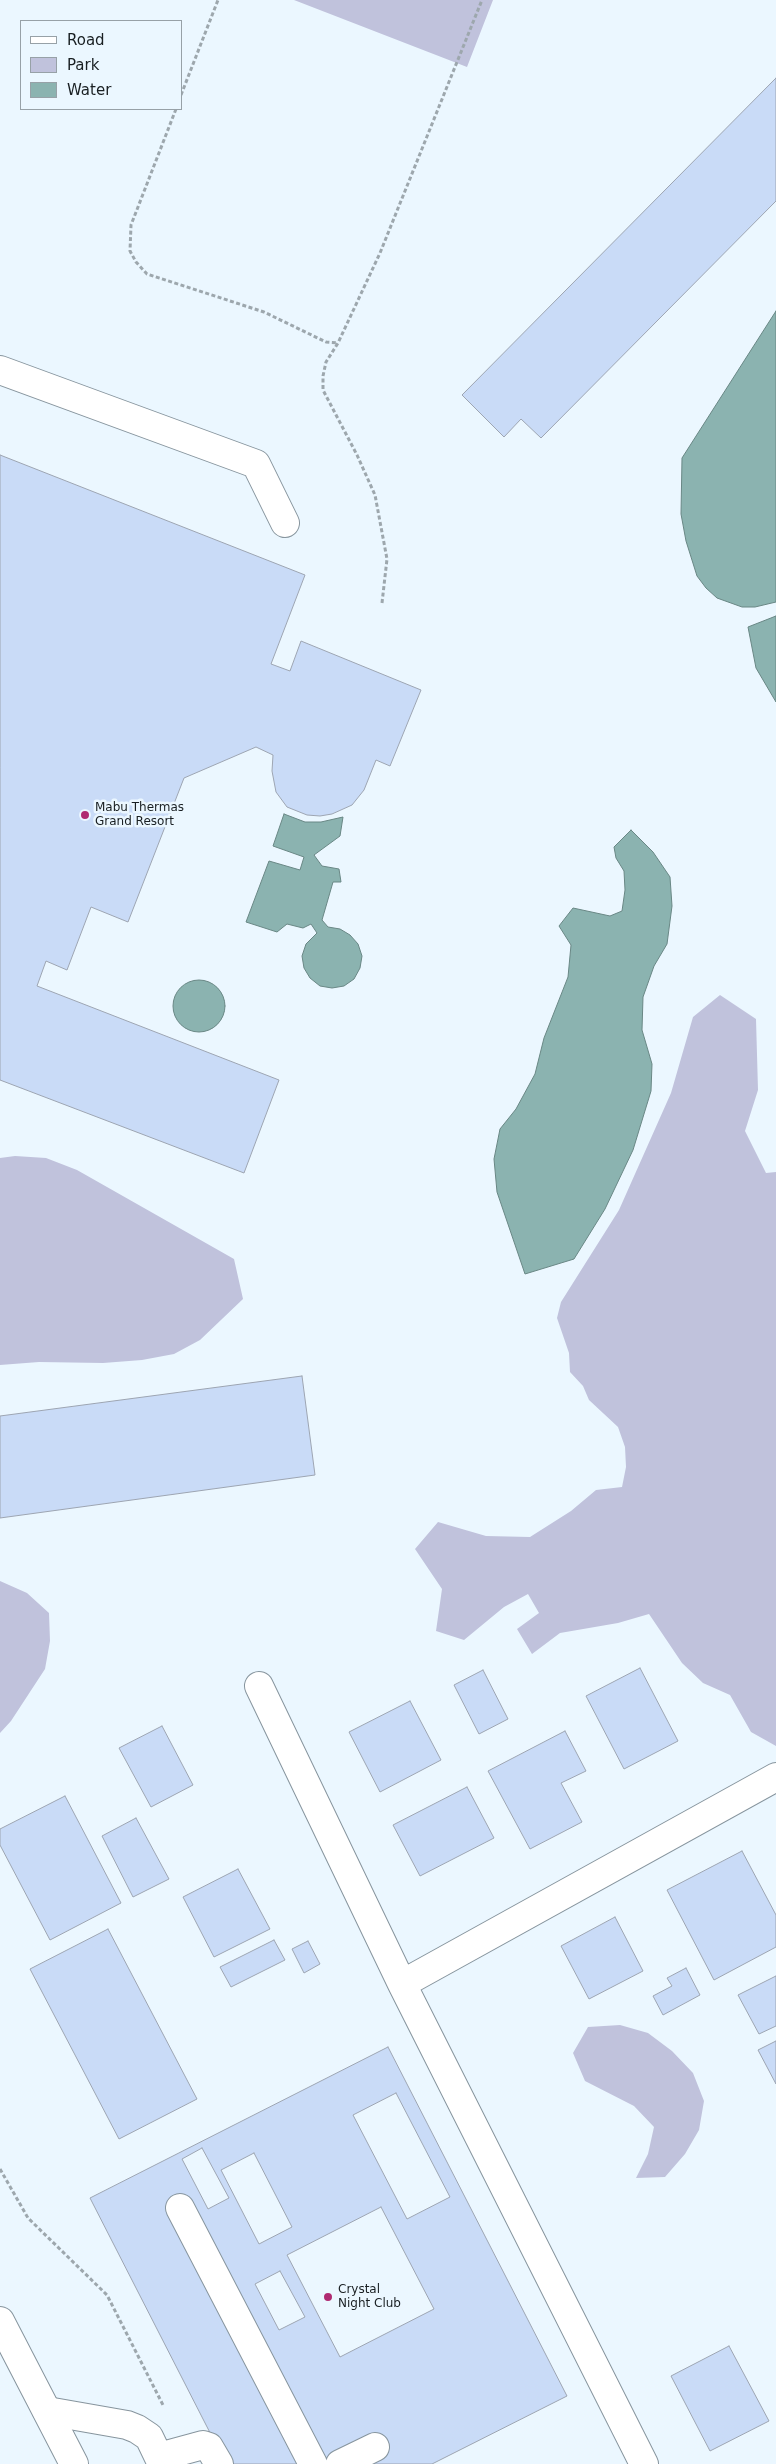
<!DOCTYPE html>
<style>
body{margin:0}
#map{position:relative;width:776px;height:2464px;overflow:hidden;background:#ebf7ff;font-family:"DejaVu Sans",sans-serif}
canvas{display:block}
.legend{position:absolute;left:20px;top:20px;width:162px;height:90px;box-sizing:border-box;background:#ebf7ff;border:1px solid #97a1a7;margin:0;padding:6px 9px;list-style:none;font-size:15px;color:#191f22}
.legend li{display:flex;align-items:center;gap:10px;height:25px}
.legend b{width:25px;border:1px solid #97a1a7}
</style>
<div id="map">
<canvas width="776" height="2464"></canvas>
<ul class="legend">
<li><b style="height:6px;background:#fff"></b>Road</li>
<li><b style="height:14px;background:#c0c2dc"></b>Park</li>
<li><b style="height:14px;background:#8bb3b0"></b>Water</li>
</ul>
</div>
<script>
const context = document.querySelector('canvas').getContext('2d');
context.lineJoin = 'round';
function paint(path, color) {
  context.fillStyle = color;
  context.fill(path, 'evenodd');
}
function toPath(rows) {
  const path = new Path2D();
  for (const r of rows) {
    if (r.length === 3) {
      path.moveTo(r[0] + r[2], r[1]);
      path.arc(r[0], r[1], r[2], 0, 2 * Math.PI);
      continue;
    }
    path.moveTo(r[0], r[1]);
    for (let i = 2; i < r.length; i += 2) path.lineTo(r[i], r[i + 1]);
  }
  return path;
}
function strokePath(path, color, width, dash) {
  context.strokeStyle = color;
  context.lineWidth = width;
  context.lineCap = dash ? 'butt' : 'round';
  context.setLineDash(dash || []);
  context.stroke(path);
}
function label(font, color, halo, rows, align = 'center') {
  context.font = font + ' "DejaVu Sans",sans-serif';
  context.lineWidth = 5;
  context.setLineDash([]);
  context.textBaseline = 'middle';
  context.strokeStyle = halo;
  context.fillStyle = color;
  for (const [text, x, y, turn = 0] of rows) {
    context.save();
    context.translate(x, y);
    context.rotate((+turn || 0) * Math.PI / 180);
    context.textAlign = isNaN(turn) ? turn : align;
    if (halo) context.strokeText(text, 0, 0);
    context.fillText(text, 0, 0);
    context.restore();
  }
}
const green = toPath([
 [294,0,493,0,467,67],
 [720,995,756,1019,758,1090,745,1131,766,1173,776,1172,776,1746,751,1732,730,1695,703,1683,682,1663,649,1614,618,1623,560,1633,532,1654,517,1629,539,1613,528,1594,504,1607,464,1640,436,1631,442,1589,415,1549,438,1522,486,1536,530,1537,571,1511,596,1490,622,1487,626,1467,625,1447,618,1427,589,1400,583,1386,570,1372,569,1353,557,1318,561,1302,619,1210,671,1093,693,1017],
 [15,1156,46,1158,77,1170,234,1259,243,1299,200,1340,174,1354,142,1360,103,1363,39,1362,0,1365,0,1158],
 [0,1581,27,1593,49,1613,50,1641,45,1669,11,1721,0,1733],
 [620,2025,648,2033,672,2051,693,2073,704,2101,699,2130,685,2154,665,2177,636,2178,648,2154,654,2127,634,2106,585,2081,573,2053,588,2027]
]);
const water = toPath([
 [776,311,776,602,755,607,742,607,717,598,706,588,697,576,686,541,681,514,682,458,776,311],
 [776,616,776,702,756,668,748,627,776,616],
 [284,814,305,822,321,822,343,817,340,836,314,855,322,866,339,869,341,882,333,882,322,920,328,927,340,929,350,935,358,944,362,956,360,968,354,979,344,986,332,988,320,986,310,978,304,968,302,956,306,944,317,933,311,924,303,928,287,924,277,932,246,922,269,861,300,870,304,857,273,846,284,814],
 [631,830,653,852,670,877,672,906,667,944,654,966,643,997,642,1030,652,1064,651,1091,633,1150,605,1209,574,1259,525,1274,497,1192,494,1159,500,1129,516,1109,535,1074,544,1038,568,977,571,945,559,926,573,908,610,916,622,911,625,890,624,871,616,858,614,847,631,830],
 [199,1006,26]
]);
const building = toPath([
 [776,78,776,201,541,438,521,419,504,437,462,395,776,78],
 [0,455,305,575,271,664,290,671,301,641,421,690,390,766,376,760,364,790,352,805,332,814,320,816,307,815,287,807,276,792,272,771,273,755,256,747,184,778,128,922,91,907,67,970,46,961,37,986,279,1080,244,1173,0,1080,0,455],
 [302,1376,315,1475,0,1518,0,1416,302,1376],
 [640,1668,678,1741,624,1769,586,1696,640,1668],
 [483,1670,508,1719,479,1734,454,1685,483,1670],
 [410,1701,441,1760,380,1792,349,1732,410,1701],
 [162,1726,193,1785,151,1807,119,1748,162,1726],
 [565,1731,586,1771,561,1783,582,1822,530,1849,488,1771,565,1731],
 [467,1787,494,1838,420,1876,393,1825,467,1787],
 [65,1796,121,1903,50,1940,0,1845,0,1829,65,1796],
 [136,1818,169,1879,133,1897,102,1836,136,1818],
 [742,1851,776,1915,776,1947,714,1980,667,1890,742,1851],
 [238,1869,270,1929,214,1957,183,1897,238,1869],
 [615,1917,643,1971,589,1999,561,1946,615,1917],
 [108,1929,197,2099,119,2139,30,1969,108,1929],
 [274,1940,285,1960,231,1987,220,1967,274,1940],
 [308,1941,320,1964,304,1973,292,1949,308,1941],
 [686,1968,700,1995,663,2015,653,1996,672,1986,667,1978,686,1968],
 [776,1976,776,2026,759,2034,738,1995,776,1976],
 [776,2041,776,2084,758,2050,776,2041],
 [388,2047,567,2396,432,2464,226,2464,90,2198,388,2047],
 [396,2093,450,2197,407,2219,353,2115,396,2093],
 [202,2148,229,2198,208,2209,182,2159,202,2148],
 [254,2153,292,2227,259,2244,221,2170,254,2153],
 [381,2207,434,2309,340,2357,287,2255,381,2207],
 [280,2271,305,2317,279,2330,255,2284,280,2271],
 [729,2346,769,2421,710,2451,671,2376,729,2346]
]);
const path = toPath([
 [181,95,218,0],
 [176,109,131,225,130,251,136,262,147,274,264,312,326,342,338,343],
 [382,603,387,559,375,495,357,455,323,390,323,376,326,362,338,343,380,253,482,0],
 [0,2169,28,2218,107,2295,164,2407]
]);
const minor = toPath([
 [0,370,256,464,285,523],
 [259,1686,402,1984,644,2464],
 [402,1984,776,1777],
 [180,2208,313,2464],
 [47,2411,127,2425,137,2429,149,2437,162,2464],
 [159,2457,203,2445,209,2447,219,2464],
 [340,2464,375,2447]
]);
const major = toPath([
 [0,2321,74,2464]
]);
const markers = [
 [85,815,5,"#af2a71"],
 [328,2297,5,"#af2a71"]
];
const poiNames = [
 ["Mabu Thermas",95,808],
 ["Grand Resort",95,822],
 ["Crystal",338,2290],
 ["Night Club",338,2304]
];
paint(green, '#c0c2dc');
paint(water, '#8bb3b0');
strokePath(water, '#698785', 1);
paint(building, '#c9dbf7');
strokePath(building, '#9da5b2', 1);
strokePath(minor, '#87959e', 30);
strokePath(major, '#87959e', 30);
strokePath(path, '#9da7ad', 3, [4, 2.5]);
strokePath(minor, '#fff', 28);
strokePath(major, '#fff', 28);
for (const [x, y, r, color] of markers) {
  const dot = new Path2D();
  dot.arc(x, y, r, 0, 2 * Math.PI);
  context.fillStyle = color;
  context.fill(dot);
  strokePath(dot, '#ebf7ff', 2);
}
label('12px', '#191f22', '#ebf7ff', poiNames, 'left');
</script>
